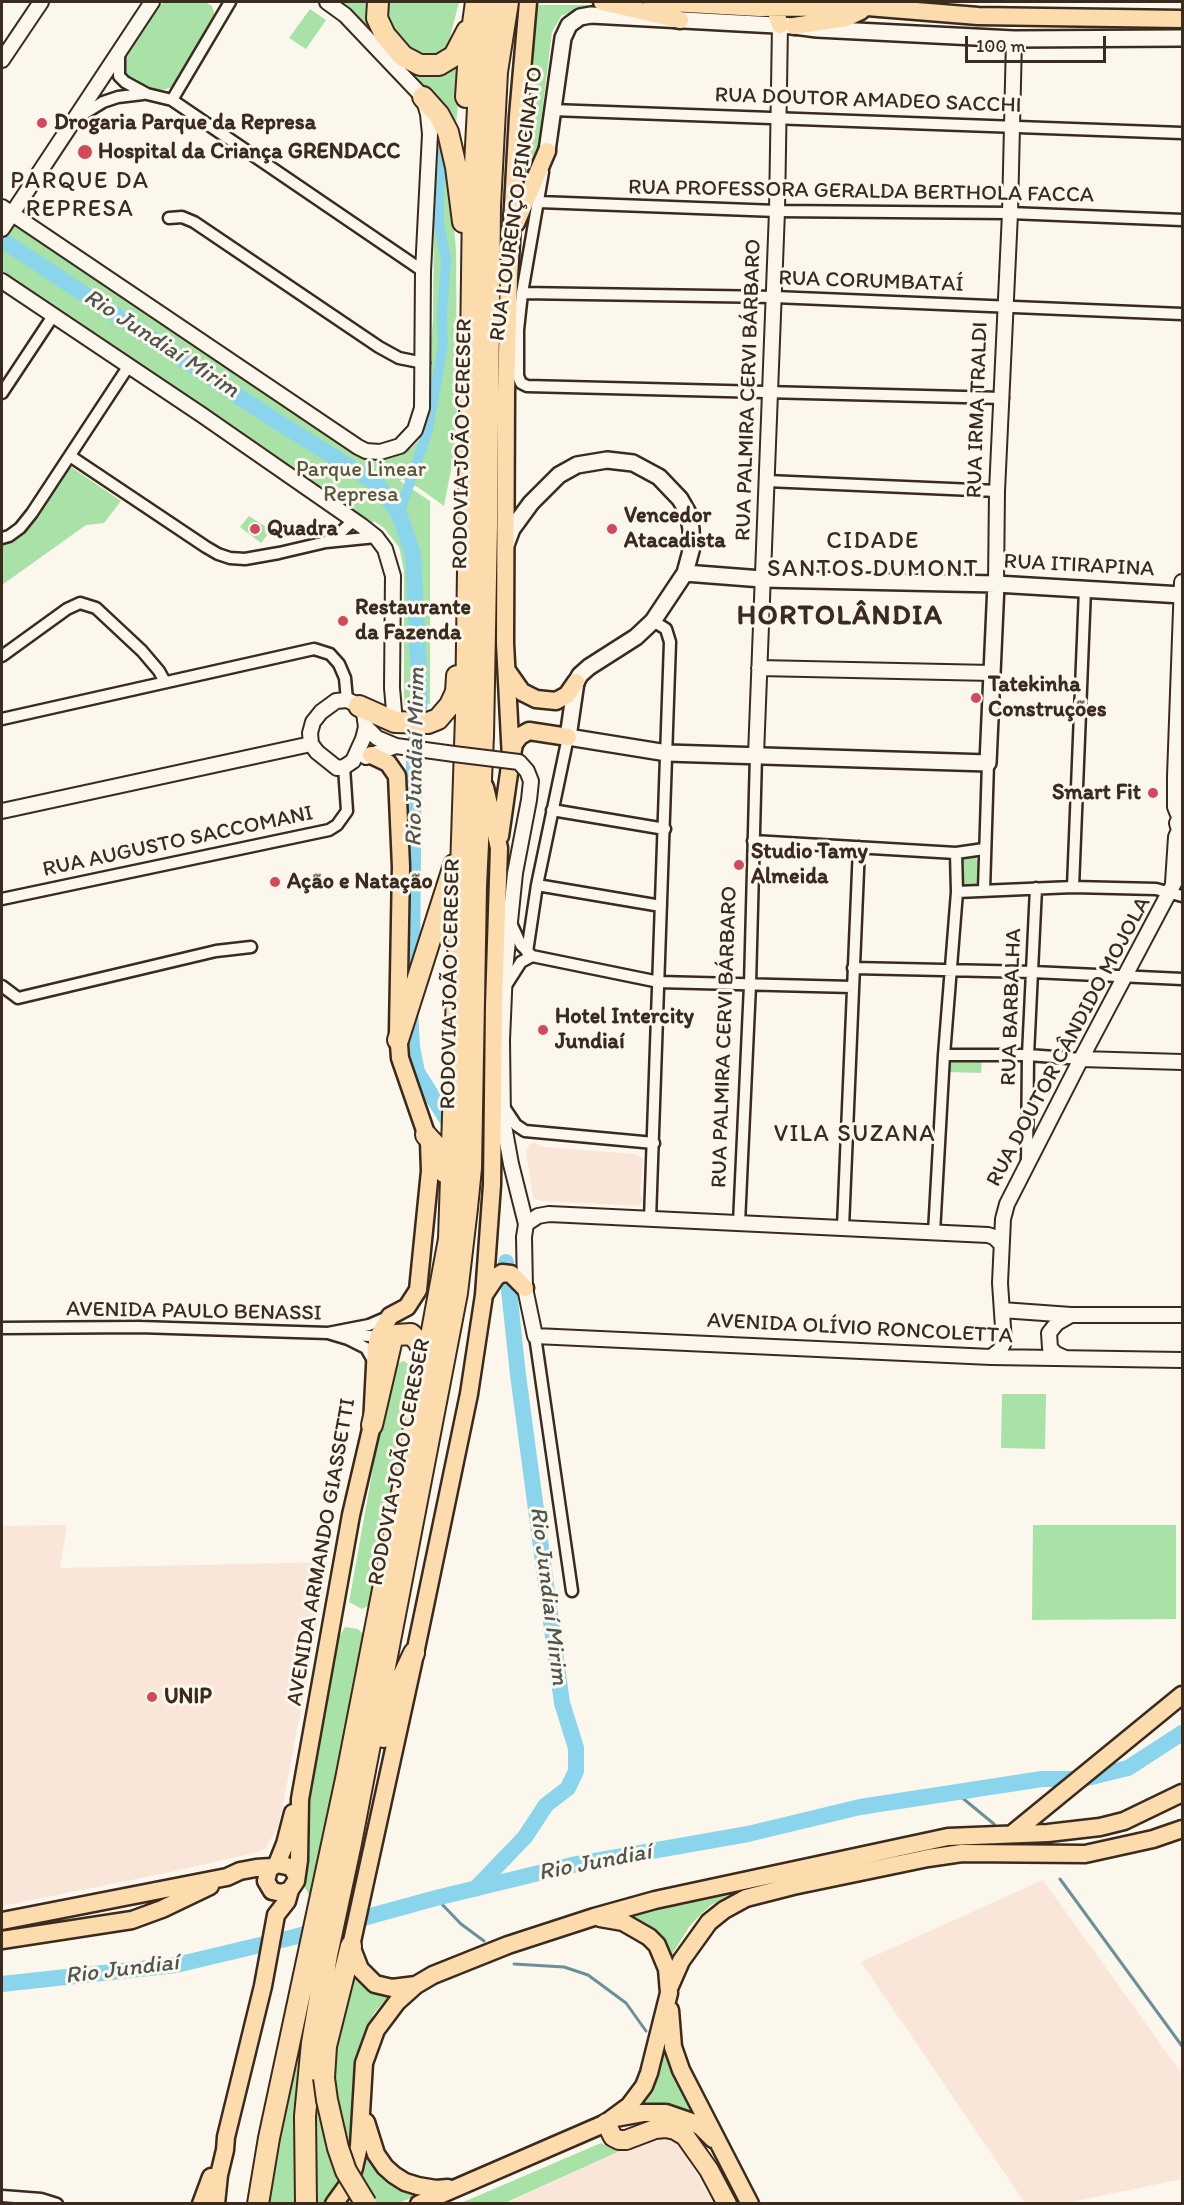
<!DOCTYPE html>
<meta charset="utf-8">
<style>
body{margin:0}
#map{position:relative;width:1184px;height:2205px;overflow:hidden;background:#fbf7ec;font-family:Itim,sans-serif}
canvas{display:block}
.frame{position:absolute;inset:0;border:3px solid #3b2a1e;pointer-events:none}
.scale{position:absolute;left:965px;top:36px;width:141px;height:27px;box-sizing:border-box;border:3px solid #3b2a1e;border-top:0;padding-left:8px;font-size:18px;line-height:21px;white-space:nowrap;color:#3b2a1e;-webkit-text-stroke:4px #fbf7ec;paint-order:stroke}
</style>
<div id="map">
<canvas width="1184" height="2205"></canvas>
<div class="frame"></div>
<div class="scale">100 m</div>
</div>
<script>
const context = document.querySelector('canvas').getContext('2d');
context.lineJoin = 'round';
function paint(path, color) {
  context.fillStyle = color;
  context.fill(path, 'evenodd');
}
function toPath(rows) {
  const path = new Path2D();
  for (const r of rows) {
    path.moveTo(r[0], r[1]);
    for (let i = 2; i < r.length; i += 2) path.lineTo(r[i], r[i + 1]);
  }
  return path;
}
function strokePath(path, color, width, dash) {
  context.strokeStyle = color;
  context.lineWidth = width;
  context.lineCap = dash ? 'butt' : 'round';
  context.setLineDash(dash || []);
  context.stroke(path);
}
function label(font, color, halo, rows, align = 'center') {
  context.font = font + ' Itim,sans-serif';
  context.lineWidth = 6;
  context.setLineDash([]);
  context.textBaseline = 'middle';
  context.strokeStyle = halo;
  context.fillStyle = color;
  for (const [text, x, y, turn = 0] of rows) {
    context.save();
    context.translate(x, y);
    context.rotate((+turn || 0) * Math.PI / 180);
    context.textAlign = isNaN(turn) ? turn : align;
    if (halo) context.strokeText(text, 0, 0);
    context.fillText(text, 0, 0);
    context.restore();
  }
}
const built = toPath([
 [533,1142,544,1147,635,1154,643,1159,640,1195,644,1199,639,1206,541,1201,533,1198,526,1152,529,1145],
 [67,1525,60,1568,329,1562,279,1825,266,1848,259,1852,161,1874,2,1906,2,1526],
 [1043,1880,1182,2074,1182,2179,1067,2203,1025,2203,861,1962],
 [654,2135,668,2136,679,2143,713,2203,505,2204]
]);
const green = toPath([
 [165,2,205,2,212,6,216,19,173,87,159,91,139,86,126,73,126,52,160,5],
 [337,2,371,2,394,54,462,63,455,135],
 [379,2,459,2,448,45,433,58,422,60,402,48],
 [533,5,599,5,632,14,586,10,562,15,552,32,537,154,514,198],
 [310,9,326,20,306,49,289,38],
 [435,121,446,138,456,250,457,406,454,454,444,506,419,488,402,479,400,481,430,501,430,704,404,705,404,571,399,547,384,528,374,521,369,527,2,277,2,219,11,217,372,454,397,455,411,448,422,437,431,399,429,364,433,320],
 [71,467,121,501,104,523,86,525,2,585,2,541,13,540],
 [249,516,271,530,261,543,240,527],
 [967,855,974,855,978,861,978,885,972,890,960,886,960,861],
 [954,1058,982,1059,981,1073,949,1072,950,1064],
 [404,1361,412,1367,414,1376,370,1605,362,1609,349,1602,390,1373,396,1364],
 [1002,1394,1046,1394,1045,1449,1001,1448],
 [1033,1525,1176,1525,1176,1619,1032,1620],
 [345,1627,358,1629,364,1635,314,1903,304,1886,306,1803,339,1637],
 [736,1891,711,1905,700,1915,689,1927,671,1956,667,1946,650,1926,626,1913],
 [317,1952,298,2078,296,2110,298,2203,264,2204],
 [352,1967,377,1992,388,1997,374,2013,360,2052,348,2163,329,2074],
 [666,2041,706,2125,639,2107,656,2077],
 [318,2064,342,2177,325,2203,315,2204,313,2127],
 [601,2143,612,2149,622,2150,505,2203,461,2203],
 [368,2153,427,2191,399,2203,370,2203,358,2183,365,2169]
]);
const stream = toPath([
 [954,1791,994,1824],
 [1060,1879,1182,2046],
 [436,1898,461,1924,484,1941],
 [514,1964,564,1967,588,1975,626,2003,646,2031]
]);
const canal = toPath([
 [399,514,428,430,443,345,442,315,446,261,439,225,439,189,443,152]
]);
const river = toPath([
 [2,240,270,417,377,484,399,514,413,554,420,700,414,760,412,960,410,1009,412,1047,417,1072,446,1118],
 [475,1889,525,1837,546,1805,568,1788,576,1771,576,1748,562,1703,556,1659,518,1375,506,1262],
 [2,1984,176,1965,294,1937,436,1898,572,1865,748,1834,860,1807,1042,1779,1083,1779,1128,1768,1182,1733]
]);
const minor = toPath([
 [119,53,119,76,125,82,147,94,172,100,423,271],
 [172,100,230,2],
 [552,110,1182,133],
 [77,118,103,102,118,97,143,94],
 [543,172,522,293,518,330,518,376,521,383,527,386,1003,398],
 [539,202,777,211,1010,213,1182,220],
 [169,218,182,217,194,222,379,347,399,358,424,363],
 [522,293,774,297,1182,314],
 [2,393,53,316],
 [70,456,206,547,218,554,230,558,245,559,279,553,326,542,376,537],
 [767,481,997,491],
 [2,538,9,536,20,528,32,513,128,367],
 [326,542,341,532,354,520],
 [2,656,67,609,80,603,96,608,142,651,159,671,165,682],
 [2,719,314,649,330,654,339,664,345,678,347,700],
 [552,810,665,829],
 [753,841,956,853,984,849],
 [537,885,661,906],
 [1073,887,1085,589],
 [984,890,988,763],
 [957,892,1073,887,1156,889,1182,896],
 [2,899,329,830,337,825,347,811,344,767],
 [511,923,521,945,532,956,659,982,852,987],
 [527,952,537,885,568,737],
 [853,968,1033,972,1182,979],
 [2,986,18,998,216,951,251,947],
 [505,987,521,962,532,956],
 [944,1055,1028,1055,1081,1059],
 [504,1107,516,1125,525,1131,654,1143],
 [1027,1161,1028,1055,1036,888],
 [650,1219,670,642,666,629,653,621],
 [739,1223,750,985,756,755],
 [843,1227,859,847],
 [934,1233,944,1055,957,892,956,853],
 [2,1328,139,1327,328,1333,348,1339,366,1348,374,1362],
 [328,1333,369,1325,390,1316],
 [340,1334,384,1337],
 [535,1336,572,1591],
 [2,2196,41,2199,57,2204]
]);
const tertiary = toPath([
 [2,60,41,2],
 [2,207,358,447,366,451,380,452,400,446,415,430,422,408,423,271,430,134,428,114,423,97,345,15,327,2],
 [2,229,152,2],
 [2,281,202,415,362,526,376,537,385,549,393,576,392,688,395,722],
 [996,584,997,491,1010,213,1014,39],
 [759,668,992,673],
 [347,700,356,704,364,713,366,727,363,739,353,761,344,767,337,768,317,752,311,744,310,733,313,722,321,712,336,701,347,700],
 [366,727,377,738,396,746],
 [756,755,777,211,780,25],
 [366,757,396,746,454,754],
 [2,811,311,744],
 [1179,817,1175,807,1175,776,1182,582],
 [515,873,505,970,502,1040,503,1120,511,1164,526,1224],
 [1173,883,1176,837,1179,830,1177,823,1182,814],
 [1081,1059,1182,1062],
 [1001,1244,994,1237,988,1235,549,1214,538,1216,526,1224,524,1237,525,1288,535,1336,991,1357,1182,1360],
 [1002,1310,1071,1315,1182,1315],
 [991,1357,1000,1350,1004,1342,1000,1283,1003,1219,1007,1204,1081,1059,1182,868],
 [1065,1358,1056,1354,1050,1348,1049,1333,1057,1323,1071,1315]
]);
const secondary = toPath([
 [547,151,563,38,569,25,580,17,591,15,794,26,817,29,1014,39,1182,38],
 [506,545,512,529,531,503,559,475,577,465,607,460,633,463,659,477,680,499,688,513,691,529,692,547,685,573,653,621,636,637,589,667,580,675,576,682,568,737,667,753,988,763,996,584],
 [685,573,762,579,996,584,1182,595]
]);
const primary = toPath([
 [602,2,680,20],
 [652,2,759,8,867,7,978,16,1182,19],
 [773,2,780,25],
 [794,26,846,18,861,11],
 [516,223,547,151],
 [508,672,522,692,536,699,556,701,567,695,576,682],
 [512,755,514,744,520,736,529,731,568,737],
 [500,836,511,759,505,643,506,393,509,278,518,116,528,2],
 [484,1295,496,1277,502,1273,511,1274,525,1288],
 [1012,1834,1182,1695],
 [277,1864,285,1844,293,1813],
 [296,1875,291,1867,277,1864,269,1869,266,1881,272,1891,282,1893,290,1890,296,1881,299,1860,300,1799,351,1515,372,1425,376,1347,379,1335,390,1316,407,1307,418,1290,430,1171,429,1142,400,1058,398,1031,401,867,397,776,388,763,371,755],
 [2,1921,227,1877,240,1871,256,1868,271,1867],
 [2,1940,132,1920,162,1909,210,1886],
 [416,1985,392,1988,375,1984,360,1969,351,1946,413,1663,469,1394,484,1295,492,1185,494,1006,499,848,485,787],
 [670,1986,681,1961,709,1922,724,1910,746,1898,793,1886,928,1858,962,1853,1085,1854,1153,1839,1182,1829],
 [670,2010,673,2047,681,2070,750,2204],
 [615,2118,643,2113,666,2113,692,2122,701,2127,713,2139],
 [366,2122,376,2154,385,2167,394,2175,405,2182,418,2186,436,2189,448,2188],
 [201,2204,211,2177],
 [216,2204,219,2175,225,2150,226,2137,263,1986,276,1915,287,1901,290,1890],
 [334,2204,347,2186,354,2168,359,2146,364,2063,376,2030,397,2002,416,1985,433,1975,508,1945,594,1917,655,1900,948,1837,1048,1833,1100,1827,1124,1821,1182,1793],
 [419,2204,606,2123,629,2106,644,2086,649,2073,669,1993,667,1969,657,1945,649,1937,623,1922,600,1918]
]);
const trunk = toPath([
 [606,2123,613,2137,619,2140,626,2140,655,2129,666,2128,675,2130,685,2136,709,2170,727,2204]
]);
const motorway = toPath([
 [378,2,377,18,385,35,403,56,420,65,439,65,454,56,467,31],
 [423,97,439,115,448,132,456,167,463,222],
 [466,97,469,52,476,2],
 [359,706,395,722,428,723,438,719,450,705,456,692,457,676],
 [398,1040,454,865],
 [426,1135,436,1146,444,1172],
 [372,1425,392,1339,396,1335,411,1334,418,1341,422,1349,423,1365],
 [383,1737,396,1691,414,1653],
 [324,2078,326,2046,351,1946],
 [258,2204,269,2138,346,1779,404,1482,449,1239,466,716,473,203,479,89,490,2],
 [306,2204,305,2116,312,2043,327,1955,351,1843,457,1293,467,1208,471,1168,476,886,483,736,487,525,490,206,497,72,508,2]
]);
const tertiaryBridge = toPath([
 [454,754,519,762,527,771,531,781,529,800,515,873]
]);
const motorwayBridge = toPath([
 [324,2078,327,2100,338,2148,346,2171,366,2204]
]);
const markers = [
 [42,123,6,"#d1495b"],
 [85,152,8,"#d1495b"],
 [255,529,6,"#d1495b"],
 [612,529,6,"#d1495b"],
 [343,621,6,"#d1495b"],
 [976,698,6,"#d1495b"],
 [1153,793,6,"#d1495b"],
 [739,865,6,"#d1495b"],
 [275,882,6,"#d1495b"],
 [543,1030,6,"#d1495b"],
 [152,1697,6,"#d1495b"]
];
const streetNames = [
 ["RUA DOUTOR AMADEO SACCHI",868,101,2],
 ["RUA PROFESSORA GERALDA BERTHOLA FACCA",861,192,1],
 ["RUA LOURENÇO PINCINATO",517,204,-82],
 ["RUA CORUMBATAÍ",871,282,2],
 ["RUA PALMIRA CERVI BÁRBARO",749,390,-88],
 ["RUA IRMA TRALDI",978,410,-88],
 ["RODOVIA JOÃO CERESER",463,444,-89],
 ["RUA ITIRAPINA",1079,566,3],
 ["RUA AUGUSTO SACCOMANI",178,842,-12],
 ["RODOVIA JOÃO CERESER",451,984,-89],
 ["RUA BARBALHA",1012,1007,-88],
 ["RUA PALMIRA CERVI BÁRBARO",725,1037,-88],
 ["RUA DOUTOR CÂNDIDO MOJOLA",1069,1042,-62],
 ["AVENIDA PAULO BENASSI",194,1312,1],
 ["AVENIDA OLÍVIO RONCOLETTA",860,1329,3],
 ["RODOVIA JOÃO CERESER",400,1462,-79],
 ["AVENIDA ARMANDO GIASSETTI",322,1552,-80]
];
const poiNames = [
 ["Drogaria Parque da Represa",54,123],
 ["Hospital da Criança GRENDACC",98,152],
 ["Vencedor",624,516],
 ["Atacadista",624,541],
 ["Quadra",267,529],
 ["Restaurante",355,608],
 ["da Fazenda",355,633],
 ["Tatekinha",988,685],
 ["Construções",988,710],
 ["Smart Fit",1141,793,"right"],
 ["Studio Tamy",751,852],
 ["Almeida",751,877],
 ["Ação e Natação",287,882],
 ["Hotel Intercity",555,1017],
 ["Jundiaí",555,1042],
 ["UNIP",164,1697]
];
const parkNames = [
 ["Parque Linear",361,470],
 ["Represa",361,495]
];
const neighbourhoodNames = [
 ["PARQUE DA",80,182],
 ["REPRESA",80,210],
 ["CIDADE",873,542],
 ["SANTOS DUMONT",873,570],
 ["VILA SUZANA",855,1135]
];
const waterNames = [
 ["Rio Jundiaí Mirim",161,344,33],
 ["Rio Jundiaí Mirim",416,757,-89],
 ["Rio Jundiaí Mirim",548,1596,83],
 ["Rio Jundiaí",595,1863,-11],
 ["Rio Jundiaí",122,1970,-7]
];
const districtNames = [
 ["HORTOLÂNDIA",840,617]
];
paint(built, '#fae6d8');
paint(green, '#a9e2a7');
strokePath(stream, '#6a9199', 3);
strokePath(canal, '#8ad5eb', 10);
strokePath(river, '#8ad5eb', 16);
strokePath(minor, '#3b2a1e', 15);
strokePath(tertiary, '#3b2a1e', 18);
strokePath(secondary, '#3b2a1e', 20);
strokePath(primary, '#3b2a1e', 21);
strokePath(trunk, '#3b2a1e', 22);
strokePath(motorway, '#3b2a1e', 24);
strokePath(minor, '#fbf7ec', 10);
strokePath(tertiary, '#fbf7ec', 14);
strokePath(secondary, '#fbf7ec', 15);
strokePath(primary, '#fcdcac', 16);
strokePath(trunk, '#fcdcac', 18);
strokePath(motorway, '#fcdcac', 20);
strokePath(tertiaryBridge, '#3b2a1e', 18, []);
strokePath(motorwayBridge, '#3b2a1e', 24, []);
strokePath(tertiaryBridge, '#fbf7ec', 14);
strokePath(motorwayBridge, '#fcdcac', 20);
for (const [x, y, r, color] of markers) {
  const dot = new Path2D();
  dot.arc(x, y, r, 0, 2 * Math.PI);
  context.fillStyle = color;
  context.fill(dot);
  strokePath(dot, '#fbf7ec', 2);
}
label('22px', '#3b2a1e', '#fbf7ec', streetNames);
label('bold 22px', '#3b2a1e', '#fbf7ec', poiNames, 'left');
label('22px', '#565840', '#fbf7ec', parkNames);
context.letterSpacing = '1.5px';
label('24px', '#3b2a1e', '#fbf7ec', neighbourhoodNames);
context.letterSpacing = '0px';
label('italic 24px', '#4f5551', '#fbf7ec', waterNames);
context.letterSpacing = '1.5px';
label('bold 28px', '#3b2a1e', '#fbf7ec', districtNames);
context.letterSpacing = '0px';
</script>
